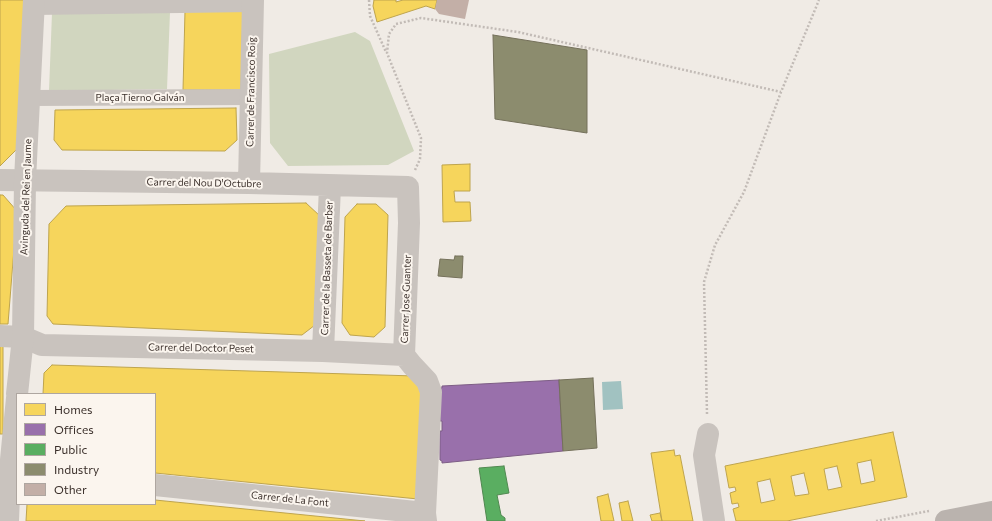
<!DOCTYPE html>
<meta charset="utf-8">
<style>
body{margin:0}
#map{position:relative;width:992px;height:521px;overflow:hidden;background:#f0ebe5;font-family:Commissioner,sans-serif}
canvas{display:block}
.legend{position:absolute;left:16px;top:393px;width:140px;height:112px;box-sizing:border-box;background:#fbf5ee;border:1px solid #aea6a0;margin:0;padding:5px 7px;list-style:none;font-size:12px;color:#3b302b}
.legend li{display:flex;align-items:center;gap:8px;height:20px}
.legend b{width:20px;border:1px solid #aea6a0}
</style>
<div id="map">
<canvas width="992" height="521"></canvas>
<ul class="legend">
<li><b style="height:11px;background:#f6d55c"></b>Homes</li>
<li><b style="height:11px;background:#9970ab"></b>Offices</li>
<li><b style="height:11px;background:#5aae61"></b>Public</li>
<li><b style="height:11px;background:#8c8c6e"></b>Industry</li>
<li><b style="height:11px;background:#c3afa7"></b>Other</li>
</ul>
</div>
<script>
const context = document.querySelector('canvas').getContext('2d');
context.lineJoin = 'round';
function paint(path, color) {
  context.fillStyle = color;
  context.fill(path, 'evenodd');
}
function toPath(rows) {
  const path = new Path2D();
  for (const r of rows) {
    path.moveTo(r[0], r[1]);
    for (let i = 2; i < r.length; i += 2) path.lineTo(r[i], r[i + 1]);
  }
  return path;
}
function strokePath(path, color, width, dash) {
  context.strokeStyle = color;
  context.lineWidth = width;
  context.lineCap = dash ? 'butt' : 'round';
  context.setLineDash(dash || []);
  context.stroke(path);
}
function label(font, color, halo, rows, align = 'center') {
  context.font = font + ' Commissioner,sans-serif';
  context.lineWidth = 4;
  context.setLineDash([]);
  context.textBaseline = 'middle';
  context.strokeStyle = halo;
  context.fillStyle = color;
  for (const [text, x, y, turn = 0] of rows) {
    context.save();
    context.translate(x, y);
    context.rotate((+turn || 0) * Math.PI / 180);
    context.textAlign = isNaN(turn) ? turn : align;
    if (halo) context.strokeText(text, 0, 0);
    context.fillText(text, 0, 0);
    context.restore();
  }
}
const green = toPath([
 [170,12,167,89,49,91,52,13],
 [355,32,370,41,414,151,388,165,288,166,270,143,269,54]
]);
const water = toPath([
 [621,381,623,409,603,410,602,382]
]);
const homes = toPath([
 [0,0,26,0,19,147,0,166,0,0],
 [374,0,396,0,396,2,403,0,437,0,435,9,426,6,377,22,373,6,374,0],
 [243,10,241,90,183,90,185,11,243,10],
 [236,108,237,140,225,151,62,150,54,140,55,110,236,108],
 [470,164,470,191,454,191,455,202,470,202,471,221,443,222,442,165,470,164],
 [0,195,3,195,17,211,8,324,0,324,0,195],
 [306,203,320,216,315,325,302,335,53,324,47,316,49,224,66,206,306,203],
 [357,204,376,204,388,215,385,327,374,337,350,335,342,323,345,217,357,204],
 [0,345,3,345,3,434,0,434,0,345],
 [52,365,415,376,423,385,418,499,155,473,155,394,43,394,44,373,52,365],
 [893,432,907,497,787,521,736,521,733,509,739,507,738,503,732,504,730,493,736,491,735,487,729,488,725,466,893,432],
 [871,460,875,481,861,484,857,463,871,460],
 [837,466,842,487,828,490,824,469,837,466],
 [804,473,809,494,795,496,791,476,804,473],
 [770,479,775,500,761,503,757,482,770,479],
 [674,450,675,456,680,455,693,521,662,521,651,453,674,450],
 [608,494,614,521,601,521,597,497,608,494],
 [155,500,365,521,26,521,27,504,155,504,155,500],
 [628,501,633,521,622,521,619,503,628,501],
 [660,513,662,521,652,521,650,515,660,513]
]);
const offices = toPath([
 [559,380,563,451,442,463,442,461,440,460,440,431,442,431,442,421,440,421,440,388,442,388,442,386,559,380]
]);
const public = toPath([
 [504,466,509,493,497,495,501,515,505,518,505,521,487,521,479,468,504,466]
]);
const industry = toPath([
 [493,35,587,50,587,133,495,119,493,35],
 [455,256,463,256,462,278,438,276,440,259,454,260,455,256],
 [593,378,597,448,563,451,559,380,593,378]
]);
const building = toPath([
 [437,0,469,0,465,19,439,14,435,9]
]);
const path = toPath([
 [369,0,370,16,386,52],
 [415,170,420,159,421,138,387,53,389,34,396,24,421,18,518,32,781,92],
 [707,414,704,282,715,245,744,192,781,92,819,0],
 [876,521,929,511]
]);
const pedestrian = toPath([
 [34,7,253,4],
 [29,98,251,97]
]);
const minor = toPath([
 [0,180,249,183,408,187,409,223,404,355,412,365,427,381,431,392,425,513,426,521],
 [249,183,253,0],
 [0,336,23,337,42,345,323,351,404,355],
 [323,351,330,186],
 [708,434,704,455,714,521],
 [155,485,425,513]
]);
const tertiary = toPath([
 [17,394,23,337,25,180,34,0],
 [8,521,10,470,17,398]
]);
const secondary = toPath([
 [946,521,992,512]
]);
const streetNames = [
 ["Carrer de Francisco Roig",251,92,-89],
 ["Plaça Tierno Galván",140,98],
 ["Carrer del Nou D'Octubre",204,183,1],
 ["Avinguda del Rei en Jaume",26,197,-88],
 ["Carrer de la Basseta de Barber",327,268,-88],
 ["Carrer Jose Guanter",406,299,-88],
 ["Carrer del Doctor Peset",201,348,1],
 ["Carrer de La Font",290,499,6]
];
paint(green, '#d1d6bf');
paint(water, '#a1c2c1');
paint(homes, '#f6d55c');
strokePath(homes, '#bea44d', 1);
paint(offices, '#9970ab');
strokePath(offices, '#7d5d85', 1);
paint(public, '#5aae61');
strokePath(public, '#518851', 1);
paint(industry, '#8c8c6e');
strokePath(industry, '#74705a', 1);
paint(building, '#c3afa7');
strokePath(path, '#c2bbb6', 2.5, [2, 2]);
strokePath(pedestrian, '#c9c3be', 16);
strokePath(minor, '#c9c3be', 22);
strokePath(tertiary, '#c9c3be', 22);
strokePath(secondary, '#bab3ae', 22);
label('10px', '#3b302b', '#fbf5ee', streetNames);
</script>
